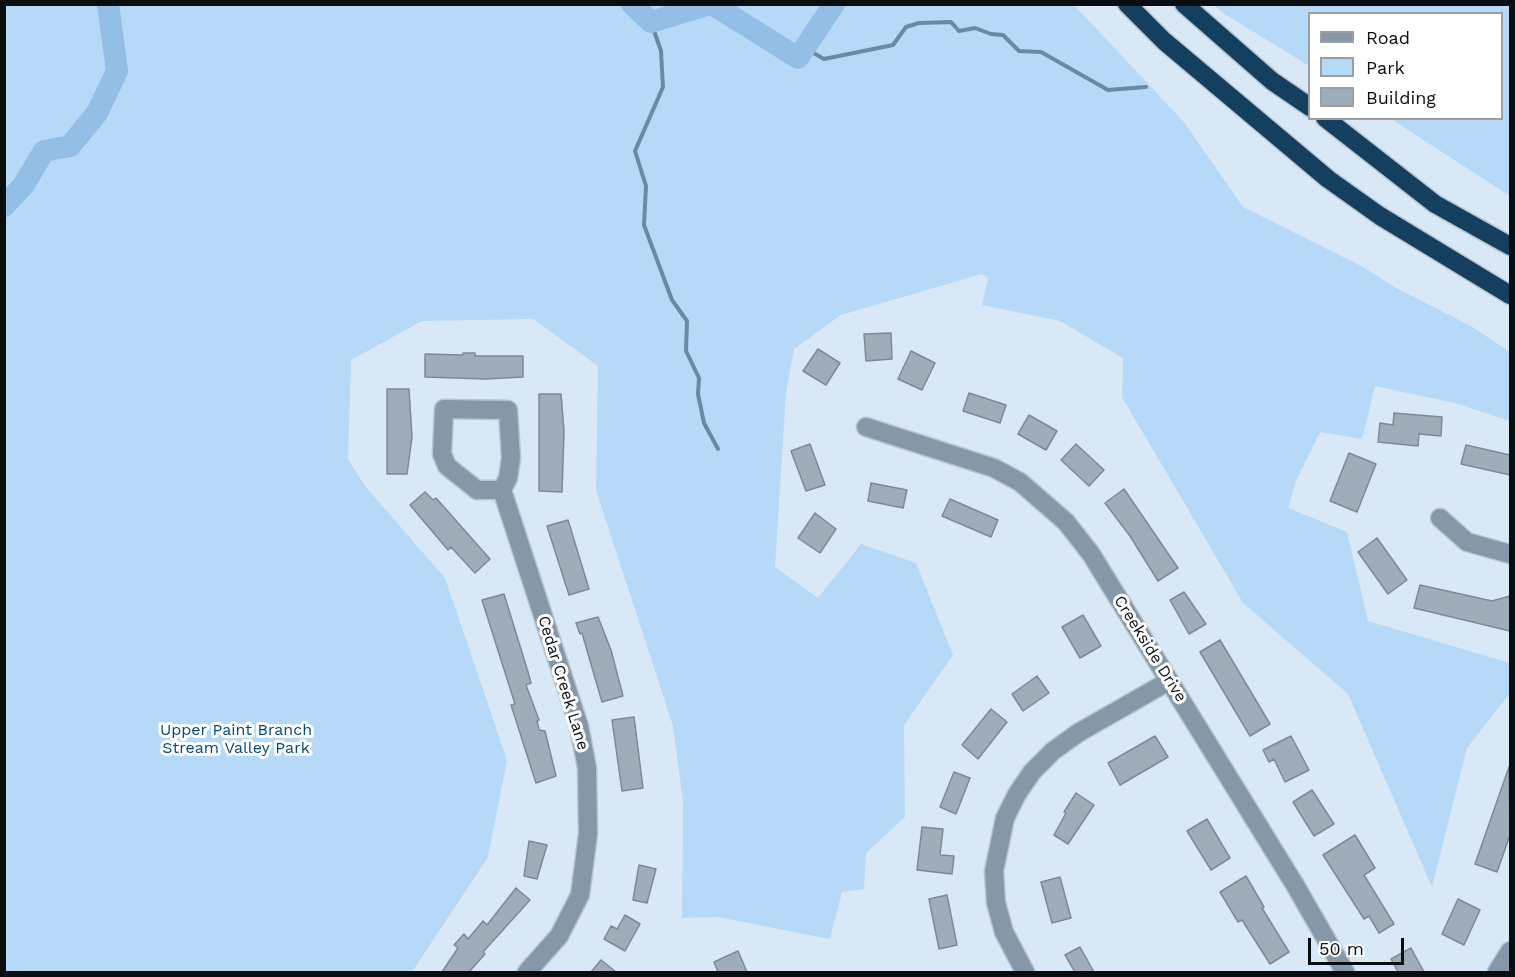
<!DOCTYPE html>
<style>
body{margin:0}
#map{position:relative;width:1515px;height:977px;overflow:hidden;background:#d9e8f6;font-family:"Work Sans",sans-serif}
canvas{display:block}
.frame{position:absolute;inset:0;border:6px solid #080d11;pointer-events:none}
.legend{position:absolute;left:1308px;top:12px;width:195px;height:108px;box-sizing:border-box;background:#fff;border:2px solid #9c9ea0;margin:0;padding:8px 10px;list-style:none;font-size:18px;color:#080d11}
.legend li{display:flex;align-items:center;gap:12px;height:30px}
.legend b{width:30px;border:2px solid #9c9ea0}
.scale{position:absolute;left:1308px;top:938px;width:96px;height:27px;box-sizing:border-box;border:3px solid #080d11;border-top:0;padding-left:8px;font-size:18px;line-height:21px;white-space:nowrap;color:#080d11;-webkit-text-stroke:4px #fff;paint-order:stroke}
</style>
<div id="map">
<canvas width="1515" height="977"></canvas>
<div class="frame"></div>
<ul class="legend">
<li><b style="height:8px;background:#8597a8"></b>Road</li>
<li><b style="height:16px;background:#b7d9f8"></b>Park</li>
<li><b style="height:16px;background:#9fadba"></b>Building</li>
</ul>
<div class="scale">50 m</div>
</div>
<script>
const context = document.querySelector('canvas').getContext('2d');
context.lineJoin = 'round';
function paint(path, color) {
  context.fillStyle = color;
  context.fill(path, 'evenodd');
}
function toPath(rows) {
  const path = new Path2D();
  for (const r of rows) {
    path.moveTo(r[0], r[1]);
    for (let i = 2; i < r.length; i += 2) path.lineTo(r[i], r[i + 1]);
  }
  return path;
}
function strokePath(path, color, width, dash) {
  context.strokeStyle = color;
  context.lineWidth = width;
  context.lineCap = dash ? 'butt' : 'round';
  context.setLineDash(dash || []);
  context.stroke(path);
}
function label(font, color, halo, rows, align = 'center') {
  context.font = font + ' "Work Sans",sans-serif';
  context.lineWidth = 6;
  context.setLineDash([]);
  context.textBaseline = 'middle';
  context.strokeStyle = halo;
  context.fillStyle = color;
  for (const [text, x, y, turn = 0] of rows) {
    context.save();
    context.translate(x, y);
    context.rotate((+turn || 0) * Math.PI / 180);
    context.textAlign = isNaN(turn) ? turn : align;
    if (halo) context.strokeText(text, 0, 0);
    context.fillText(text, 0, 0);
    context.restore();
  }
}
const green = toPath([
 [5,4,1074,5,1184,122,1243,207,1365,268,1396,288,1471,326,1510,352,1510,421,1455,403,1375,386,1362,439,1320,432,1296,481,1288,508,1347,532,1368,621,1510,663,1510,693,1467,748,1432,887,1348,694,1243,603,1122,397,1123,358,1060,321,982,305,988,278,982,274,841,315,794,349,786,393,775,567,818,598,861,544,916,563,953,655,904,725,905,817,866,853,864,889,842,892,830,939,718,917,682,918,683,801,673,726,596,490,598,366,533,319,422,321,351,360,348,459,365,486,445,578,507,760,488,857,412,972,5,972],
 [1214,5,1510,5,1510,196,1391,119,1502,118,1502,14,1310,14,1309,66,1223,13]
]);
const stream = toPath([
 [651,22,661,51,663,87,635,151,646,186,644,225,672,300,687,321,686,351,699,378,698,394,704,423,718,449],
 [805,48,824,59,893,45,906,27,919,23,951,22,959,31,975,28,991,34,1003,35,1019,51,1041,52,1108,90,1146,87]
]);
const river = toPath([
 [632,4,651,22,710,4],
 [712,4,798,58,834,4],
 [4,206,23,186,44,151,70,146,97,113,117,71,108,4]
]);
const building = toPath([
 [891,333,892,359,866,361,864,334,891,333],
 [818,349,840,363,826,385,803,371,818,349],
 [911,351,935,363,922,390,898,379,911,351],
 [463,353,475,353,475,356,523,356,523,377,486,379,425,377,425,354,463,355,463,353],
 [387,389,409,389,412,437,407,474,387,474,387,389],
 [969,393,1006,405,1000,423,963,411,969,393],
 [539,394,561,394,564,431,562,492,539,491,539,394],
 [1394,413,1442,417,1441,436,1419,434,1418,446,1378,442,1380,423,1393,425,1394,413],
 [1029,415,1057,431,1046,450,1018,434,1029,415],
 [810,444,825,485,806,491,791,451,810,444],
 [1076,444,1104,470,1089,486,1061,460,1076,444],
 [1466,445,1510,455,1510,475,1461,464,1466,445],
 [1349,453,1376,464,1357,512,1330,501,1349,453],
 [871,483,907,490,903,508,868,501,871,483],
 [1124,489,1178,568,1158,581,1130,536,1105,503,1124,489],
 [425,492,433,500,436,498,490,559,475,573,451,547,448,550,410,505,425,492],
 [950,499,998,520,991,537,942,516,950,499],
 [815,513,836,529,820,553,798,538,815,513],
 [568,520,589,589,569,595,547,526,568,520],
 [1377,538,1407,580,1388,594,1358,552,1377,538],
 [1420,585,1492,601,1510,596,1510,631,1414,608,1420,585],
 [1184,592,1206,624,1189,634,1170,600,1184,592],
 [504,594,528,672,531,683,526,685,539,720,537,721,539,730,545,731,556,776,536,783,511,705,515,704,482,600,504,594],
 [1083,615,1101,646,1080,658,1062,627,1083,615],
 [598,617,611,650,623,696,602,702,582,633,580,634,576,623,598,617],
 [1220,640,1270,724,1250,736,1200,652,1220,640],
 [1037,676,1049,693,1023,711,1012,694,1037,676],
 [991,709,1007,722,978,759,962,745,991,709],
 [634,717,643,788,622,791,612,720,634,717],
 [1155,736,1168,757,1120,785,1108,763,1155,736],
 [1291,736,1309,770,1285,782,1274,759,1269,762,1263,750,1291,736],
 [1509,767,1510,835,1497,872,1475,864,1509,767],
 [954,772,970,778,956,814,940,807,954,772],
 [1312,790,1334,824,1314,836,1293,802,1312,790],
 [1076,793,1094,805,1068,844,1054,835,1066,813,1064,812,1076,793],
 [1207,819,1230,858,1211,870,1187,831,1207,819],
 [922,827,943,829,940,855,954,856,952,874,917,870,922,827],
 [1355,835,1375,868,1364,875,1394,924,1379,933,1369,916,1364,919,1323,855,1355,835],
 [529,841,547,845,537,879,524,876,529,841],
 [639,865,656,869,647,903,633,900,639,865],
 [1246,876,1264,907,1262,908,1289,952,1270,964,1242,920,1238,922,1220,892,1246,876],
 [1060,877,1071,918,1052,923,1041,882,1060,877],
 [516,888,530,900,483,952,485,954,469,972,442,972,458,948,454,945,464,934,468,939,483,921,487,925,516,888],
 [947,895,957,945,939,949,929,899,947,895],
 [1458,899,1480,910,1464,945,1442,934,1458,899],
 [625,915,640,924,625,951,604,939,611,926,617,929,625,915],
 [1080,947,1094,972,1075,972,1065,955,1080,947],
 [1411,948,1424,972,1398,972,1391,959,1411,948],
 [738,951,747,972,718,972,714,962,738,951],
 [601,960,616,972,591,972,601,960]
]);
const minor = toPath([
 [866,427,994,468,1020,482,1066,522,1091,554,1295,885,1345,972],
 [502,490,477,490,447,466,442,454,444,409,508,410,511,458,508,478,502,490,579,726,587,768,588,834,580,895,559,936,527,972],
 [1440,518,1467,542,1510,554],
 [1025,972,1004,932,996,903,994,871,1005,818,1017,794,1032,772,1053,751,1078,733,1169,681],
 [1497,972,1510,951]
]);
const highway = toPath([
 [1127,4,1164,41,1328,179,1380,216,1510,295],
 [1184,4,1272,81,1310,107],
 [1325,118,1435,204,1510,246]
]);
const streetNames = [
 ["Creekside Drive",1150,649,58],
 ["Cedar Creek Lane",563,683,73]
];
const parkNames = [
 ["Upper Paint Branch",236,730],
 ["Stream Valley Park",236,748]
];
paint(green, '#b7d9f8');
strokePath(stream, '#6989a5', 4);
strokePath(river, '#93bee5', 22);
paint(building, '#9fadba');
strokePath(building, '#7c8a96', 1.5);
strokePath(minor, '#b8c5d1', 21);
strokePath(highway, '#b8c5d1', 21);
strokePath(minor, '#8597a8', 18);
strokePath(highway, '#153f5f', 18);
label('16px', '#080d11', '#fff', streetNames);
label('16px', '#004a7a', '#fff', parkNames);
</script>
